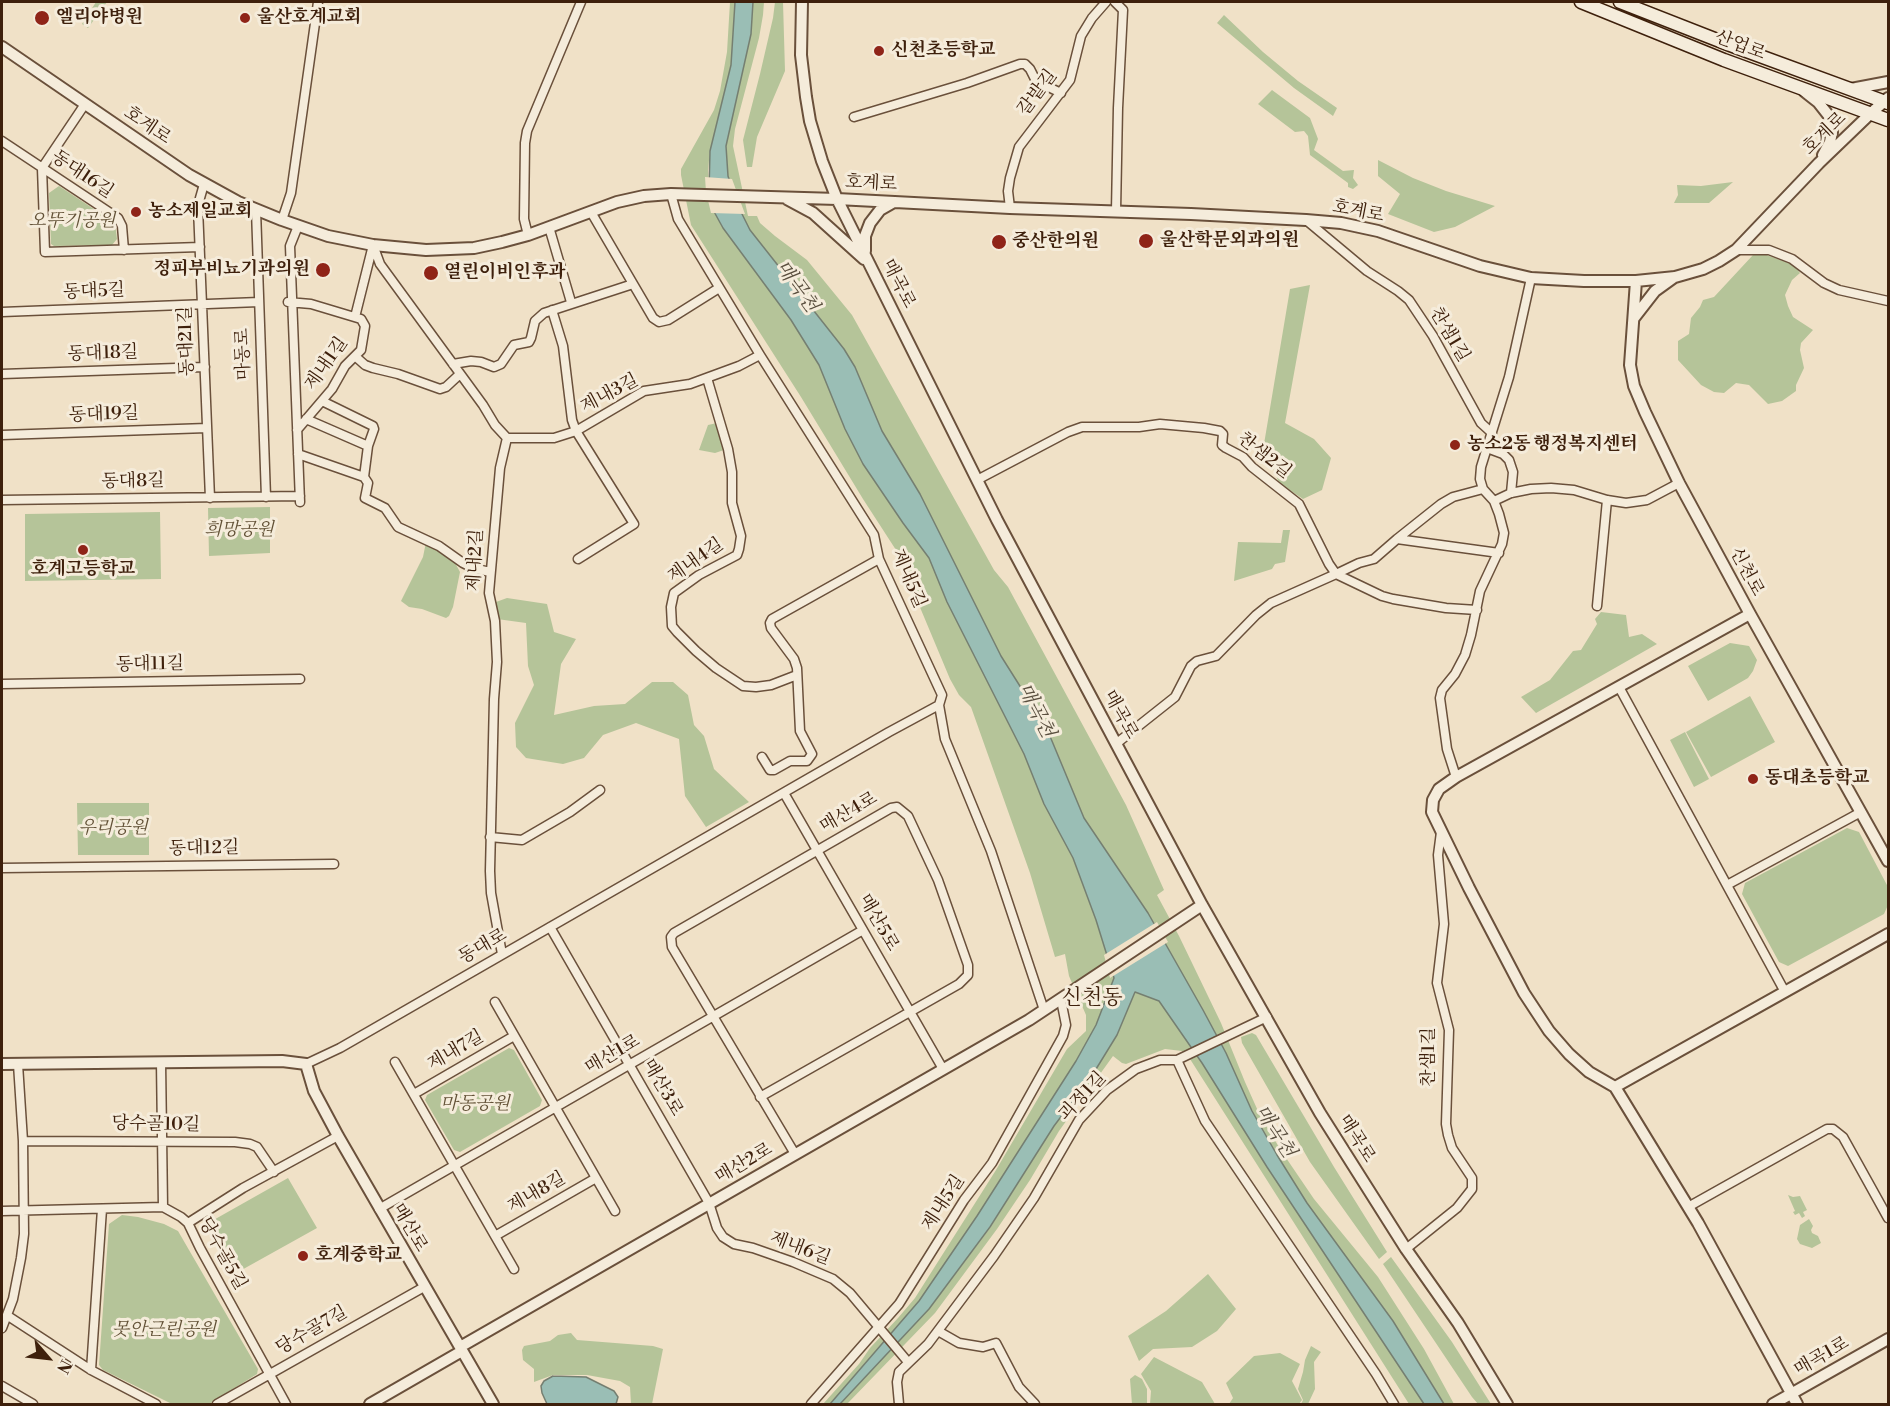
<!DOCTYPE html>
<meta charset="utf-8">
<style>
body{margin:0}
#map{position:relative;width:1890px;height:1406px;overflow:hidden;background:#f0e1c7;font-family:"Libre Bodoni",serif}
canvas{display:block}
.frame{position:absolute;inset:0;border:3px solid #3e200c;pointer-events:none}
.north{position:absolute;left:18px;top:1328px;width:60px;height:60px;-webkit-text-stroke:4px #f5ecdb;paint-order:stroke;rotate:118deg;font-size:16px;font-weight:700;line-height:24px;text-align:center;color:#3e200c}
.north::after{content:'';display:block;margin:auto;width:21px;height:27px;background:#3e200c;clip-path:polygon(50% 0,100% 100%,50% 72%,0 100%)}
</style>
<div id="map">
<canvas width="1890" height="1406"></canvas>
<div class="frame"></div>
<div class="north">N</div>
</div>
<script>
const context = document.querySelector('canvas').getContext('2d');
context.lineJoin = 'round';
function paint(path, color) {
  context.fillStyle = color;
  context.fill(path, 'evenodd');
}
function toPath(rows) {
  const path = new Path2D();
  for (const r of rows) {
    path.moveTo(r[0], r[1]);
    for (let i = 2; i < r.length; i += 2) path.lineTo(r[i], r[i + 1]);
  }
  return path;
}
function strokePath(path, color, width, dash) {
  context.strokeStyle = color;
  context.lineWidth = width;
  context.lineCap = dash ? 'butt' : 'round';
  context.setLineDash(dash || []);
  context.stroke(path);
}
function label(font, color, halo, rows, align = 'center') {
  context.font = font + ' "Libre Bodoni","Noto Serif KR",serif';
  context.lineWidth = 6;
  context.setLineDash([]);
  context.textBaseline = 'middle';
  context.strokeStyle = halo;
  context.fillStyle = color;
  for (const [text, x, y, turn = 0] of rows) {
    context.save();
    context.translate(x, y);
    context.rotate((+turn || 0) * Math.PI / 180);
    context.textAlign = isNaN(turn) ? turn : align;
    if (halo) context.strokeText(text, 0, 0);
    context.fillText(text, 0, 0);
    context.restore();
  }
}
const green = toPath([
 [96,2,107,2,88,28,82,24],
 [730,2,735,2,731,65,710,151,708,170,709,191,723,228,791,320,819,365,845,429,863,464,903,523,929,557,947,602,1024,754,1044,804,1073,858,1096,920,1114,978,1096,1025,1076,1061,977,1216,919,1301,830,1404,823,1404,859,1364,870,1348,898,1318,915,1298,996,1170,1067,1049,1086,1031,1086,1015,1069,976,1065,954,1055,957,1030,873,971,707,959,695,950,679,896,550,863,499,801,397,691,225,681,175,681,169,714,110,720,91,727,52],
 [753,2,764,2,763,15,759,38,735,129,733,146,748,216,757,216,760,223,775,236,807,260,852,315,994,570,1008,587,1126,805,1164,890,1157,895,1179,936,1221,1023,1245,1082,1258,1111,1280,1149,1314,1199,1378,1277,1424,1349,1454,1404,1444,1404,1393,1321,1307,1203,1277,1155,1252,1111,1226,1053,1203,1010,1148,913,1084,818,1047,729,1001,656,920,494,882,431,855,367,844,349,750,230,738,206,728,176,726,146,751,34],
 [775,2,783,2,785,71,757,137,752,167,747,167,743,140,760,74,773,18],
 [1224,15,1263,52,1298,81,1337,108,1333,116,1294,88,1217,23],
 [1272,90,1310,118,1318,139,1314,150,1343,171,1354,170,1353,178,1358,185,1353,189,1348,187,1348,183,1310,155,1308,136,1304,131,1295,132,1258,104],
 [1378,160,1413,178,1446,191,1495,206,1455,227,1434,232,1388,214,1400,194,1378,176],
 [1733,182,1709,203,1674,203,1678,195,1677,185,1701,186],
 [59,186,115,223,117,239,112,245,54,246,51,244,49,193],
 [1761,253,1794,265,1800,273,1792,280,1785,295,1788,306,1793,317,1813,330,1801,343,1800,350,1804,368,1796,385,1796,391,1782,401,1768,404,1749,385,1736,383,1724,393,1714,392,1701,385,1678,360,1678,341,1689,334,1691,318,1700,307,1703,300,1714,297,1753,255],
 [1310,285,1285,423,1314,439,1331,458,1322,490,1303,499,1279,483,1273,468,1275,450,1264,444,1290,289],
 [717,423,724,450,715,453,699,450,708,425],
 [270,507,270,553,209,556,208,508],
 [160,512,161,579,25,581,25,514],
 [1283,530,1290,530,1285,562,1275,564,1272,569,1234,581,1238,542,1281,543],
 [426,542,453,559,460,572,453,607,449,616,446,618,422,609,409,607,401,601,423,557],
 [507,598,547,604,554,632,576,639,561,664,554,715,594,706,625,704,652,682,673,682,688,695,694,725,704,736,714,769,749,802,706,827,685,796,679,739,636,723,603,735,584,758,563,764,526,758,516,747,515,723,534,685,528,666,526,623,497,619,496,602],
 [1601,612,1626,615,1629,637,1642,634,1657,644,1536,713,1521,697,1550,680,1573,651,1581,650,1597,624,1595,619],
 [1730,643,1749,646,1757,660,1753,671,1748,678,1708,701,1688,666],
 [1750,696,1775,742,1711,777,1686,732],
 [1685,732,1709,779,1694,787,1670,740],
 [77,803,149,803,149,855,78,855],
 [1847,828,1859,832,1888,887,1888,905,1884,914,1788,966,1779,962,1742,894,1745,883],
 [1135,992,1159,1001,1202,1063,1267,1167,1424,1404,1409,1404,1190,1059,1182,1051,1165,1049,1126,1064,1122,1063,1113,1056,1059,1131,1030,1180,997,1229,935,1313,847,1404,840,1404,929,1309,990,1228,1054,1126,1093,1074,1117,1035],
 [1252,1033,1256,1035,1334,1167,1387,1252,1379,1259,1310,1162,1242,1043,1241,1037],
 [509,1048,514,1050,542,1100,540,1106,460,1152,454,1150,425,1100,427,1095],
 [288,1178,317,1228,238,1272,210,1222],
 [1788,1195,1793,1197,1800,1196,1807,1210,1803,1212,1805,1216,1802,1218,1799,1213,1795,1215,1793,1212,1795,1211],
 [122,1215,138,1217,164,1224,178,1231,258,1369,257,1374,209,1404,172,1404,103,1370,99,1365,109,1224],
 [1809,1219,1813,1226,1811,1230,1812,1233,1818,1236,1821,1243,1812,1248,1800,1244,1797,1239,1800,1225],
 [1391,1257,1452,1342,1491,1404,1478,1404,1472,1397,1383,1264],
 [1208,1274,1236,1309,1217,1331,1192,1347,1153,1349,1139,1361,1128,1336,1166,1311],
 [571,1333,577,1340,653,1346,663,1349,652,1404,631,1404,630,1387,620,1381,587,1375,553,1375,534,1382,534,1369,523,1360,522,1350,524,1346,550,1341,558,1335],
 [1311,1346,1321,1352,1314,1362,1315,1389,1308,1404,1301,1404,1303,1400,1298,1389,1303,1372,1305,1360],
 [1280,1353,1300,1364,1292,1381,1302,1400,1299,1404,1229,1404,1233,1398,1226,1383,1254,1356],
 [1154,1357,1202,1382,1215,1404,1150,1404,1151,1391,1141,1374],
 [1135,1375,1142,1379,1147,1389,1147,1404,1132,1404,1130,1379]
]);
const water = toPath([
 [735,2,753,2,751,34,726,146,728,176,738,206,750,230,844,349,855,367,882,431,920,494,1001,656,1047,729,1084,818,1148,913,1203,1010,1226,1053,1252,1111,1277,1155,1307,1203,1393,1321,1444,1404,1424,1404,1267,1167,1202,1063,1159,1001,1135,992,1117,1035,1093,1074,1054,1126,990,1227,929,1309,840,1404,830,1404,919,1301,977,1216,1076,1061,1096,1025,1114,978,1096,920,1073,858,1044,804,1024,754,947,602,929,558,903,523,863,464,845,429,819,365,791,320,723,228,712,208,709,191,710,151,731,65,735,2],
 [553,1376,586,1377,614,1391,618,1397,616,1404,547,1404,542,1393,541,1386,544,1381,553,1376]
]);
const pier = toPath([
 [705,177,732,179,745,214,711,213,706,192],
 [1157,922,1168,942,1110,978,1104,955]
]);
const minor = toPath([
 [1115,2,1123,10,1118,108,1116,211],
 [85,104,42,168,45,252,200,247],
 [854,117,967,83,1020,64,1025,64,1030,69,1036,81,1061,93],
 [2,141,118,218,122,226,124,250],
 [204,184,200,198,198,208,210,498],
 [671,194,678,219,760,355,874,535,879,559,942,695,939,705,945,739,991,851,1044,1010],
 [1010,208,1008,191,1010,178,1019,147,1070,80,1081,36,1092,18,1106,2],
 [256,210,266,497],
 [591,212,653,318,659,322,668,320,719,288],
 [282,220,291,193,318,2],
 [1306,220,1367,271,1398,291,1409,300,1433,336,1481,423,1492,433],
 [298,226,290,246,300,502],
 [549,227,571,302],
 [528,235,524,219,525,143,527,131,581,2],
 [373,245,380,264,483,405,495,425,507,438,500,468,489,593,495,621,497,662,494,699,490,871,491,893,502,954],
 [1736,250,1769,250,1792,259,1824,283,1839,290,1888,301],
 [288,302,311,304,361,319,365,326,361,350,345,366,332,389,297,430],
 [552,310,563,346,572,420,576,431,634,524,578,559],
 [2,312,259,302],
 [355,317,373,245],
 [356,357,365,365,373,368,398,374,440,389,446,387,460,374],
 [453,364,471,361,481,362,494,367,501,364,514,345,529,342,531,338,535,321,544,313,633,284],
 [2,374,205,367],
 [707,378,728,449,732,472,732,503,741,536,739,549,737,555,699,575,674,593,671,607,672,626,677,632,696,651,716,668,743,686,756,687,771,685,797,675],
 [322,401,373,426,374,429,368,446,364,477],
 [306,419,368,446],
 [2,435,207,428],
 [507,438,554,438,576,431,644,391,690,384,739,366,760,355],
 [1487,448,1503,454,1509,460,1513,472,1511,493],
 [298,454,364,477,368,483,365,498,385,508,398,527,439,546,463,563,473,568,490,572],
 [977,480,1068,432,1082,427,1139,427,1160,424,1204,428,1220,431,1223,434,1222,445,1226,448,1243,457,1252,467,1299,504,1329,564,1336,574,1359,563,1374,559,1397,539,1499,553],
 [2,500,300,496],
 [1494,501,1511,493,1531,489,1551,488,1574,490,1607,500,1626,503,1647,500,1679,483],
 [1397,539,1441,504,1453,497,1483,489],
 [1597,606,1607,500],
 [2,684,300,679],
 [1619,687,1785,992],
 [1117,743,1175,697,1191,666,1197,661,1216,656,1256,615,1271,603,1336,574,1382,596,1393,599,1446,608,1477,610],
 [762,757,770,770,774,770,790,761,807,761,812,754,800,731,797,668,794,659,771,628,770,623,772,619,879,559],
 [1456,777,1447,749,1440,698,1442,690,1455,674,1465,655,1471,635,1480,591,1502,544,1504,533,1499,514,1494,501,1483,489,1480,479,1481,467,1509,377,1531,278],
 [784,793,943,1069],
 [490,837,522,840,570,812,600,790],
 [2,868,334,864],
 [1727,885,1861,812],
 [550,927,709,1203,717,1228,723,1237,734,1244,753,1248,793,1262,833,1279,850,1293,908,1362],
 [495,1002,615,1211],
 [1177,1060,1267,1017],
 [161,1062,163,1207],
 [395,1062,514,1269],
 [306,1064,340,1048,889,732,939,705],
 [414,1094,514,1036],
 [760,1097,959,984,968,975,968,965,938,880,908,816,897,807,891,808,674,933,671,937,672,947,795,1154],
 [23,1141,235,1142,250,1144,257,1147,274,1172],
 [1688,1207,1827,1129,1833,1129,1843,1137,1888,1218],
 [379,1209,863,930],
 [2,1211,163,1207,181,1217,188,1223,200,1248,286,1404],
 [188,1223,243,1188,338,1136],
 [495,1236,596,1178],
 [1406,1249,1457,1208,1472,1189,1472,1178,1452,1148,1448,1135,1446,1124,1449,1030,1437,983,1444,924,1438,855,1441,832],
 [8,1316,91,1370,156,1404],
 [2,1328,13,1299,21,1258,24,1234,23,1141,18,1064],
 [938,1331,959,1343,983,1347,996,1343,1019,1387,1035,1404],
 [91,1370,102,1209],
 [2,1386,33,1404],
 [217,1404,424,1287],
 [811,1404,899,1304,964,1200,992,1163,1063,1036,1066,1025,1061,1000],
 [899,1404,897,1382,899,1372,928,1344,994,1256,1034,1198,1079,1120,1107,1090,1136,1069,1160,1060,1177,1060,1205,1121,1376,1374,1394,1404]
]);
const tertiary = toPath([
 [802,2,801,55,806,97,810,121,822,161,837,199,997,520,1202,905,1320,1113,1406,1249,1458,1323,1507,1404],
 [2,47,189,175,238,202,282,220,328,236,373,245,426,250,474,248,502,242,528,235,617,202,644,196,671,194,837,199,1010,208,1191,214,1306,220,1341,223,1378,231,1480,266,1531,278,1584,281,1636,281,1675,277,1703,269,1719,261,1736,250,1819,163,1870,114,1888,98],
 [1851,89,1888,82],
 [1804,91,1818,102,1829,116,1832,132,1830,142,1823,155],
 [787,199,813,213,864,259],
 [865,251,865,236,870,223,880,210,894,202],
 [1636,281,1630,365,1634,386,1645,412,1679,483,1750,614,1888,861],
 [1634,318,1655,291,1673,278],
 [1750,614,1456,777,1439,789,1433,800,1432,812,1469,888,1524,993,1549,1031,1569,1054,1589,1072,1615,1087,1698,1223,1797,1404],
 [2,1064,282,1061,306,1064,314,1091,338,1136,493,1404],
 [1615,1087,1888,934],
 [460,1347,1029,1020,1202,905],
 [370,1404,462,1351],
 [1773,1404,1888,1339]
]);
const secondary = toPath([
 [1581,2,1724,60,1888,120],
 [1620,2,1730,45,1888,103]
]);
const markers = [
 [42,18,8,"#8f2418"],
 [245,18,6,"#8f2418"],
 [879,51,6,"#8f2418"],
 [136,212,6,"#8f2418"],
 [1146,241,8,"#8f2418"],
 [999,242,8,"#8f2418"],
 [323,270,8,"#8f2418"],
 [431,273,8,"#8f2418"],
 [1455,445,6,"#8f2418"],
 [83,550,6,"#8f2418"],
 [1753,779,6,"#8f2418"],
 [303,1256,6,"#8f2418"]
];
const poiNames = [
 ["엘리야병원",56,18],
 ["울산호계교회",257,18],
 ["신천초등학교",891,51],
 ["농소제일교회",148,212],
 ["울산학문외과의원",1160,241],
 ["중산한의원",1012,242],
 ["정피부비뇨기과의원",310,270,"right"],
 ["열린이비인후과",444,273],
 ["농소2동 행정복지센터",1467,445],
 ["호계고등학교",83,570,"center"],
 ["동대초등학교",1765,779],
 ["호계중학교",315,1256]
];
const streetNames = [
 ["산업로",1740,46,21],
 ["갈밭길",1038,93,-53],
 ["호계로",147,126,34],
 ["호계로",1825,134,-44],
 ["동대16길",82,175,34],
 ["호계로",871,184,3],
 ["호계로",1358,212,11],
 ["매곡로",898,284,63],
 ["동대5길",94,292,-2],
 ["찬샘1길",1449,335,59],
 ["동대21길",187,341,-92],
 ["동대18길",103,354,-2],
 ["마동로",244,354,-92],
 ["제내1길",327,364,-55],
 ["제내3길",610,394,-28],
 ["동대19길",104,415,-2],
 ["찬샘2길",1264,456,38],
 ["동대8길",133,482,-1],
 ["제내2길",476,560,-87],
 ["제내4길",696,561,-35],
 ["신천로",1746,572,62],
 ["제내5길",908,579,67],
 ["동대11길",150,665,-1],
 ["매곡로",1120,715,61],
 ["매산4로",849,813,-30],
 ["동대12길",204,849,-1],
 ["매산5로",878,923,60],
 ["동대로",483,947,-30],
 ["제내7길",456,1051,-30],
 ["매산1로",613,1055,-30],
 ["찬샘1길",1430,1057,-90],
 ["매산3로",662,1088,60],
 ["괴정1길",1083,1097,-47],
 ["당수골10길",156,1125,1],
 ["매곡로",1356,1139,58],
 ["매산2로",744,1164,-30],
 ["제내8길",537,1193,-30],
 ["제내5길",944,1203,-57],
 ["매산로",409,1228,60],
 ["제내6길",800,1249,21],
 ["당수골5길",222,1254,61],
 ["당수골7길",312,1331,-30],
 ["매곡1로",1822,1357,-30]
];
const parkNames = [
 ["오뚜기공원",72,222],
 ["희망공원",239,531],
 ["우리공원",113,829],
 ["마동공원",475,1105],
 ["못안근린공원",164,1331]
];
const waterNames = [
 ["매곡천",796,287,54],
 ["매곡천",1035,711,63],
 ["매곡천",1274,1132,57]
];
const quarterNames = [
 ["신천동",1092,999]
];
paint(green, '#b5c499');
paint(water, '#9abeb5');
strokePath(water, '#757f71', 1.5);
paint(pier, '#f0e1c7');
strokePath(minor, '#6a503b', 11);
strokePath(tertiary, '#6a503b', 14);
strokePath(secondary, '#3e200c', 15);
strokePath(minor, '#f5ecdb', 8);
strokePath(tertiary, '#f5ecdb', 10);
strokePath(secondary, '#f5ecdb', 12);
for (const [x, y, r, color] of markers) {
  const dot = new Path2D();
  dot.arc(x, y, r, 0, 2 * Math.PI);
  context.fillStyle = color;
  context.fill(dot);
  strokePath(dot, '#f5ecdb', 2);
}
label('bold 18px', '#3e200c', '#f5ecdb', poiNames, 'left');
label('18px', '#3e200c', '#f5ecdb', streetNames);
label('italic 18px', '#625136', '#f5ecdb', parkNames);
label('italic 20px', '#5a4f3f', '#f5ecdb', waterNames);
label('21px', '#3e200c', '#f5ecdb', quarterNames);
</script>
